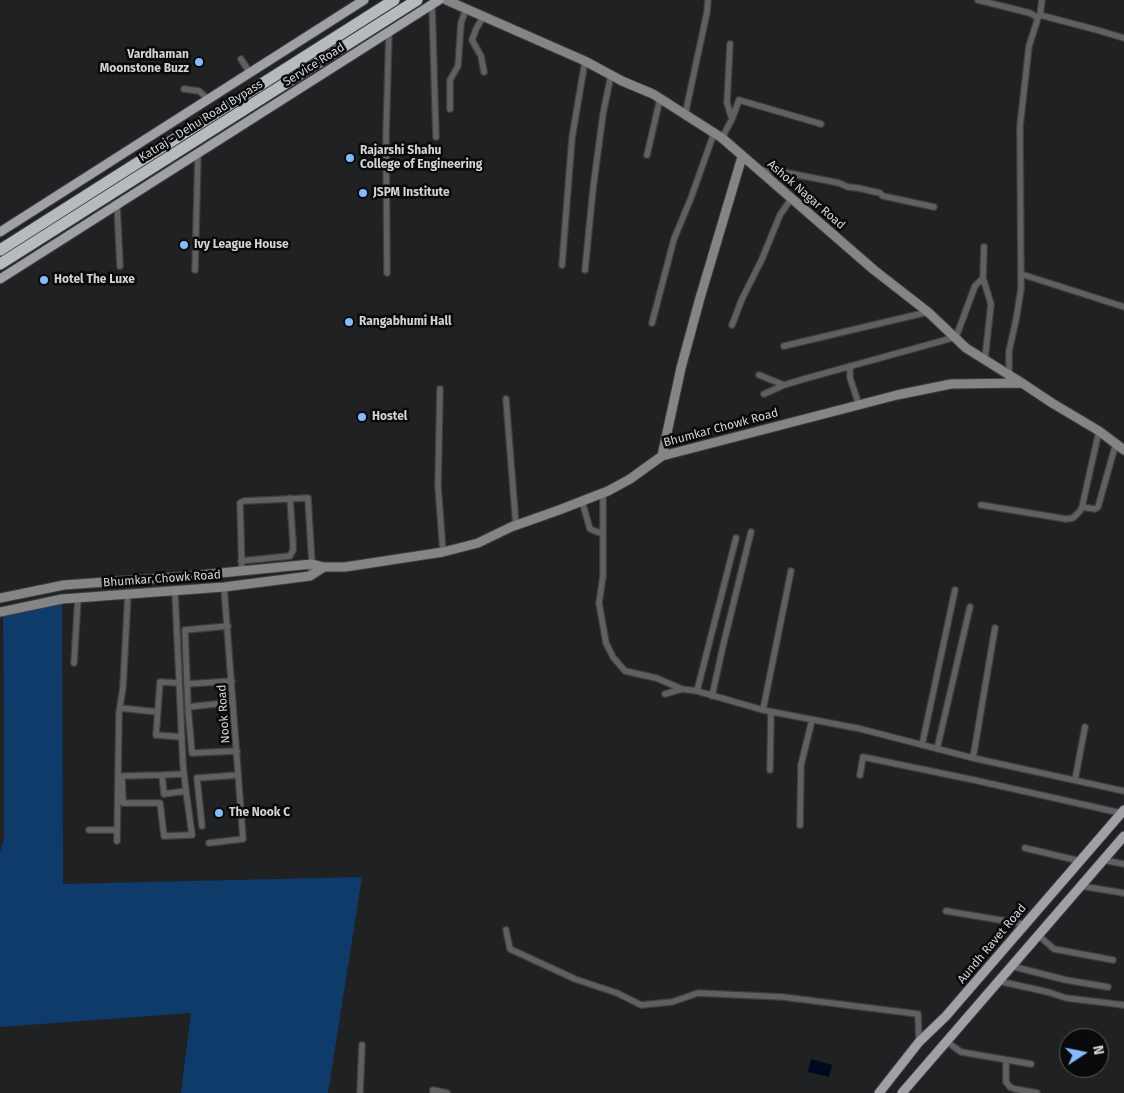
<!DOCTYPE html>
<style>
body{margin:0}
#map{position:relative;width:1124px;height:1093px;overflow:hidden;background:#1f2123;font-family:"Fira Sans",sans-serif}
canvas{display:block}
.north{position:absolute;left:1059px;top:1028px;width:50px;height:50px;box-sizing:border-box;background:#090a0b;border:1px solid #595a5b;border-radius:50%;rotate:79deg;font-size:14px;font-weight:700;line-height:20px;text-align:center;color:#d1d3d4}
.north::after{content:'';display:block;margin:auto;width:18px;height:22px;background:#85bbfb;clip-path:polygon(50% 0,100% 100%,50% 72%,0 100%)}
</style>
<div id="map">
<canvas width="1124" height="1093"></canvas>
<div class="north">N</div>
</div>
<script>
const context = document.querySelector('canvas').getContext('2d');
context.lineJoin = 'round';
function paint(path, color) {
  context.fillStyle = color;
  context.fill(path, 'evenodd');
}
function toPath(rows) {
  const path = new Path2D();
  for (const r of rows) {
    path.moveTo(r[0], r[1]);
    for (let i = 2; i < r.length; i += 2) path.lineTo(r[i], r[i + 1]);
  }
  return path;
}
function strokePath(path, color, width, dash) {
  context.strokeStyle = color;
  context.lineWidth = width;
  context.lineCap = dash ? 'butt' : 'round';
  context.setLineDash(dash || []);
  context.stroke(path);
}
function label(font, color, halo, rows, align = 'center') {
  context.font = font + ' "Fira Sans",sans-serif';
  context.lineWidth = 5;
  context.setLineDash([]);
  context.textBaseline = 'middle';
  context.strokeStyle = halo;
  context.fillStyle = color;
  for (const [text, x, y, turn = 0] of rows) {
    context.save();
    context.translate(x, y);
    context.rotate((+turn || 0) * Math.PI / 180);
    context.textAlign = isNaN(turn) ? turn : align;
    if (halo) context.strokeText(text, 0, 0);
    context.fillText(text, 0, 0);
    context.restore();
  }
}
const green = toPath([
 [62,599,63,884,362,877,328,1093,181,1093,191,1013,0,1027,0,852,4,839,4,698,3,615]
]);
const water = toPath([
 [811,1059,832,1065,829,1077,808,1072]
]);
const street = toPath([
 [978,0,1030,13,1038,18],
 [432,5,436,137],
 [1040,15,1097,30,1124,38],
 [483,17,476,29,472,40,481,56,484,72],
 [241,59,250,73],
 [184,89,199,91,208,99],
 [450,109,450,80,458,66,461,23,466,9],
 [685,115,707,12,708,0],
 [732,119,739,100,821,124],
 [722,138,732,119,727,103,730,44],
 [647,155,660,99],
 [758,170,778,171,839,183,848,187,858,188,880,193,883,196,934,207],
 [117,205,120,266],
 [562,265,572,138,585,61],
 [195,270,198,154],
 [585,270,593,189,603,114,611,75],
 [387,273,386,135,389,32],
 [1021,274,1124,307],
 [983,278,991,304,985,359],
 [652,323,674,239,691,198,714,133],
 [732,325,742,299,762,259,780,215,791,199],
 [784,346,928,312],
 [850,366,850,378,859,405],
 [1009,374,1009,351,1016,320,1021,289,1020,126,1029,46,1038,18,1040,15,1042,0],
 [759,375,784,385],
 [440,389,438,486,443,552],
 [764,394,784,385,804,379,956,337,975,286,983,278,984,247],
 [506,399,516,526],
 [603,493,603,576,599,603,606,643,613,657,625,671,656,678,682,689],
 [582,501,590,529,603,534],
 [981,505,1066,519,1073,518,1080,511,1082,507,1099,431],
 [1082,507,1095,509,1098,507,1116,443],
 [241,561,290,556,293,550,293,543,290,498],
 [242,571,240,503,244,501,308,498,312,564,310,576],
 [175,592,183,765,186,791],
 [228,626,185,630,188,707,192,753,237,751],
 [74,663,78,598],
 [179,683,160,682,156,735,182,737],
 [187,684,232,681],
 [697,691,736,538],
 [665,694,682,689,697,691,763,710,861,729,973,758,1124,791],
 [712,696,723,646,751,532],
 [188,707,233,702],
 [120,708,158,712],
 [763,710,791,571],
 [922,745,955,590],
 [937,749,970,607],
 [973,758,995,628],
 [770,770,771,712],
 [162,775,164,794,186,791,192,835,164,836,160,803,123,803,122,776,162,775,184,774],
 [860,775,863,757,974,780,1121,813],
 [1075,780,1085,727],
 [800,825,801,765,812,720],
 [202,826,197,778,238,775],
 [89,830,117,830],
 [117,841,119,713,123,687,128,594],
 [209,843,243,839,224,587],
 [1025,848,1080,861],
 [1103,860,1124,864],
 [1081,886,1124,893],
 [946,911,1024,924],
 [506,930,510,949,575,979,617,993,641,1005,672,1002,698,993,783,997,918,1014,919,1042],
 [1038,935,1054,949,1113,960],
 [1011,966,1066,980,1108,987],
 [998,981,1048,992,1066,998,1124,1005],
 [946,1041,961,1052,1031,1064],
 [1006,1060,1006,1082,1010,1087,1015,1089,1037,1093],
 [360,1093,362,1045],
 [433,1093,433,1090,447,1093]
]);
const secondary = toPath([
 [446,0,585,61,622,81,653,94,722,138,874,270,928,312,966,348,1022,383,1052,403,1099,431,1124,450],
 [662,456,681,368,700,298,742,157],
 [0,598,64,585,190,576,312,564,324,567,345,567,443,552,478,543,511,527,559,510,608,491,630,479,662,456,897,395,951,384,1022,383],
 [0,612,62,599,224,587,310,576,324,567]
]);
const primary = toPath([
 [0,232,364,0],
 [0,279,439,0],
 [879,1093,919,1042,946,1016,1124,810],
 [902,1093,1124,836]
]);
const highway = toPath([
 [0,250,394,0],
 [0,264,417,0]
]);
const markers = [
 [199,62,5,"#85bbfb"],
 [350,158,5,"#85bbfb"],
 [363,193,5,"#85bbfb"],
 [184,245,5,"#85bbfb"],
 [44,280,5,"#85bbfb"],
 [349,322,5,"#85bbfb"],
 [362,417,5,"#85bbfb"],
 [219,813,5,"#85bbfb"]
];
const poiNames = [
 ["Vardhaman",189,55,"right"],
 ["Moonstone Buzz",189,69,"right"],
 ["Rajarshi Shahu",360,151],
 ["College of Engineering",360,165],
 ["JSPM Institute",373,193],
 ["Ivy League House",194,245],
 ["Hotel The Luxe",54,280],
 ["Rangabhumi Hall",359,322],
 ["Hostel",372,417],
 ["The Nook C",229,813]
];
const streetNames = [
 ["Service Road",314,65,-32],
 ["Katraj - Dehu Road Bypass",201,121,-32],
 ["Ashok Nagar Road",806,195,41],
 ["Bhumkar Chowk Road",721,428,-15],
 ["Bhumkar Chowk Road",162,579,-4],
 ["Nook Road",224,714,-94],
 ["Aundh Ravet Road",992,944,-50]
];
paint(green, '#0f3b6a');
paint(water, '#00091e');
strokePath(street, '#3b3d3f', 8);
strokePath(secondary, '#3b3d3f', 11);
strokePath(primary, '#3b3d3f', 11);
strokePath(highway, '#3b3d3f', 13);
strokePath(street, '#5f6062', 5.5);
strokePath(secondary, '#838587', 9);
strokePath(primary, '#9fa1a4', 9);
strokePath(highway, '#b8bbbe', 11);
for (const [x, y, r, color] of markers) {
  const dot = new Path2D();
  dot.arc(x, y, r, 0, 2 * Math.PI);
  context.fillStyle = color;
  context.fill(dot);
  strokePath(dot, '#090a0b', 2);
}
label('bold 12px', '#d1d3d4', '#090a0b', poiNames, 'left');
label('12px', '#d1d3d4', '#090a0b', streetNames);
</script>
